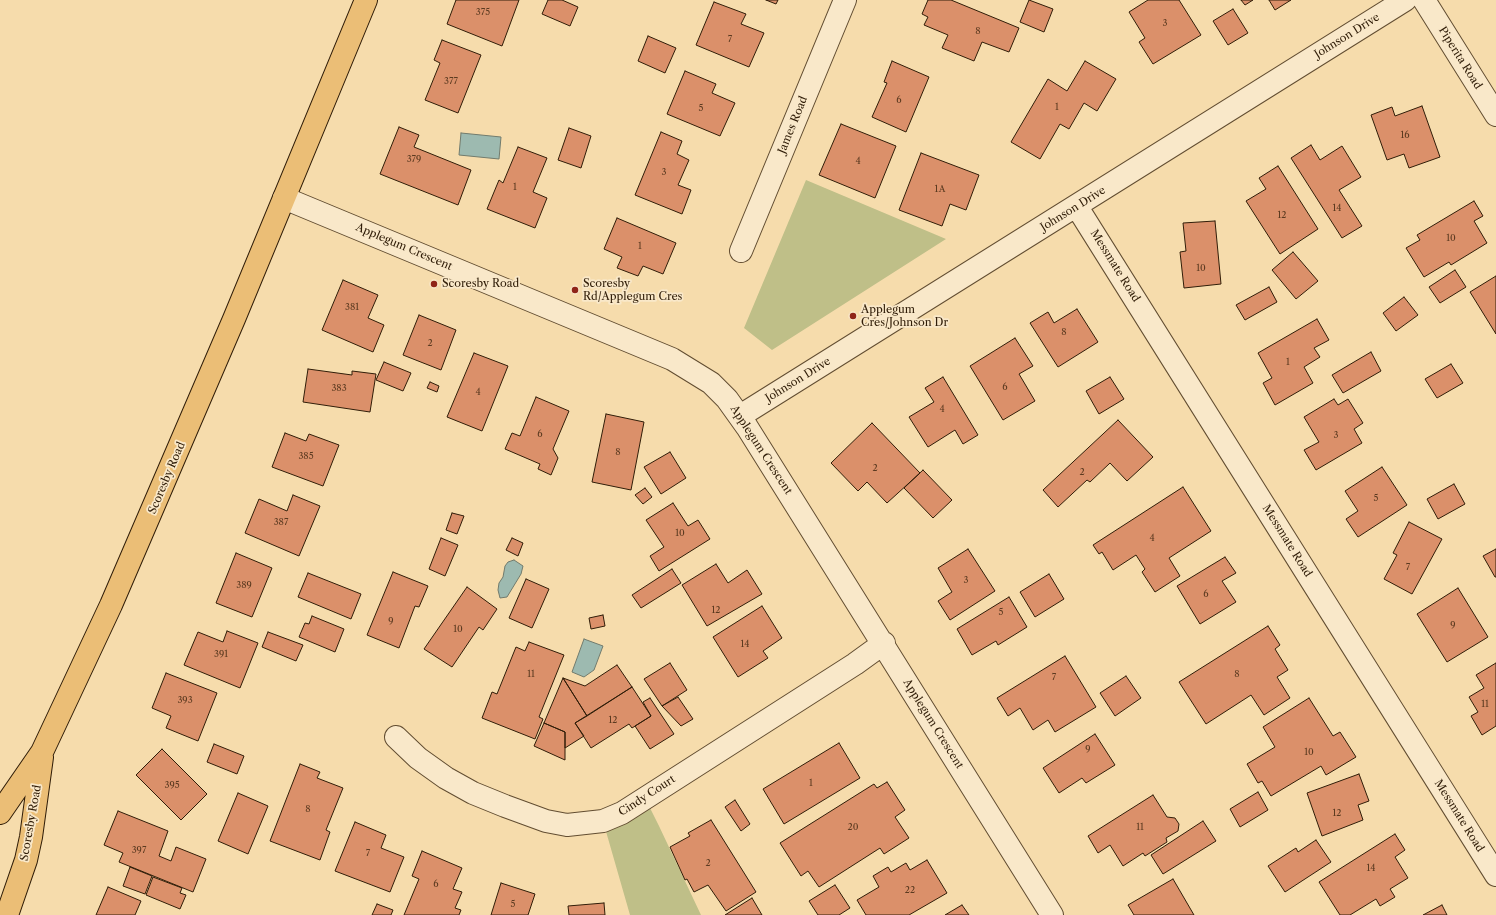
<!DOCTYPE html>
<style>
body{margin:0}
canvas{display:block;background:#f6dcac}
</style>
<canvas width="1496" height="915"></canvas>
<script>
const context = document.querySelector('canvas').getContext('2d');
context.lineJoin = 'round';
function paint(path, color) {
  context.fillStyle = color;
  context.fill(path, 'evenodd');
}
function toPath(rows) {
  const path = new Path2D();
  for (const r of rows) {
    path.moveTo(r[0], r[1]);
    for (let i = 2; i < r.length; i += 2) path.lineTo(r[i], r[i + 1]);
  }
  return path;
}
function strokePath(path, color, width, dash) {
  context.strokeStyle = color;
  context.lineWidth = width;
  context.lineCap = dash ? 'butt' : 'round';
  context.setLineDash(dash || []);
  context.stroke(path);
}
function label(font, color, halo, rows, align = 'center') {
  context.font = font + ' "Libre Caslon Text",serif';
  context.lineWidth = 3.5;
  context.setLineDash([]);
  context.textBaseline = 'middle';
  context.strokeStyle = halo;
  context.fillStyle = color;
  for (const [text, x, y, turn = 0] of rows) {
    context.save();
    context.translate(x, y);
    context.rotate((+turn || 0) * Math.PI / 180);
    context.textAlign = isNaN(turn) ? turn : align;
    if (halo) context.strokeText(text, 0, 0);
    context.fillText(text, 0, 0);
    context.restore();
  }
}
const green = toPath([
 [806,180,946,239,772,350,744,328],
 [645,798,659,826,701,915,630,915,603,821]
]);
const water = toPath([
 [461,133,501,137,499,159,459,155,461,133],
 [514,560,523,566,521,574,507,597,500,598,498,590,499,583,503,577,505,566,508,562,514,560],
 [584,639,603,646,594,670,584,677,572,672,584,639]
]);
const building = toPath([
 [456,0,519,0,502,46,447,24,456,0],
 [548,0,562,0,578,7,570,26,542,14,548,0],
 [766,0,778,0,776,4,766,0],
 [928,0,951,0,1019,28,1009,52,982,42,974,61,942,48,948,35,924,25,928,17,922,14,928,0],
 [1029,0,1053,9,1044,32,1020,22,1029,0],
 [1148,0,1179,0,1201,35,1153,64,1139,42,1145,38,1129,12,1148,0],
 [1241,0,1253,0,1245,5,1241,0],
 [1269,0,1291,0,1275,10,1269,0],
 [714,2,746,14,741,24,764,33,749,67,696,45,714,2],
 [1233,9,1248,33,1228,45,1213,21,1233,9],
 [648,36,676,48,665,73,638,61,648,36],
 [442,40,481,55,458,113,425,100,440,63,434,60,442,40],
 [892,61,929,77,906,132,872,117,887,83,884,82,892,61],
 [1085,61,1116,79,1097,111,1084,103,1069,129,1060,124,1040,159,1011,142,1048,79,1067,91,1085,61],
 [685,71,716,84,712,93,735,103,720,136,667,114,685,71],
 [1422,106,1440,157,1409,168,1404,154,1387,160,1371,115,1392,107,1395,116,1422,106],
 [841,124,896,146,875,198,819,175,841,124],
 [399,127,419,135,414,147,471,170,458,205,380,174,399,127],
 [569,128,591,136,581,168,558,160,569,128],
 [661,132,682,141,677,154,689,160,678,185,691,190,682,214,635,195,661,132],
 [1311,145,1320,160,1342,146,1361,177,1339,190,1362,226,1342,238,1291,158,1311,145],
 [518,147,547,158,533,192,547,198,535,228,487,209,499,180,503,183,518,147],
 [921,153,979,175,966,210,950,204,942,226,899,210,921,153],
 [1278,166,1318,229,1280,254,1246,201,1266,189,1259,178,1278,166],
 [1474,201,1483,216,1474,221,1487,243,1451,265,1449,262,1424,277,1406,248,1420,240,1417,235,1474,201],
 [617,218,676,243,663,274,643,266,638,276,617,268,622,257,604,249,617,218],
 [1215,221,1221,284,1184,288,1180,252,1186,251,1183,223,1215,221],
 [1293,252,1318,281,1296,299,1272,270,1293,252],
 [1455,270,1466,287,1440,303,1429,287,1455,270],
 [1496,276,1496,334,1470,292,1496,276],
 [343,280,378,295,368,318,384,325,373,352,322,330,343,280],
 [1269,287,1277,302,1245,320,1236,305,1269,287],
 [1404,297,1418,315,1396,331,1383,313,1404,297],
 [1077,309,1098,342,1058,367,1030,323,1048,312,1054,323,1077,309],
 [419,315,456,330,441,370,403,355,419,315],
 [1317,319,1329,340,1314,348,1320,357,1304,367,1313,383,1275,405,1263,383,1272,378,1258,353,1317,319],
 [1015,338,1033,366,1019,374,1035,401,1003,420,970,366,1015,338],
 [1371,352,1381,371,1343,393,1332,375,1371,352],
 [474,353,508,366,482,431,447,417,474,353],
 [384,362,411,373,403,391,376,380,384,362],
 [1451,364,1463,383,1437,398,1425,379,1451,364],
 [308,369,352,375,352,371,376,374,370,412,303,402,308,369],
 [943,377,978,435,963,444,955,430,928,447,909,417,934,402,925,388,943,377],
 [1110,377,1124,399,1099,414,1086,391,1110,377],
 [430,382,439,386,437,392,427,388,430,382],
 [536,397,569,411,553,449,558,458,551,475,538,469,540,464,505,449,512,433,520,436,536,397],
 [1334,399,1338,405,1348,399,1363,423,1354,429,1362,443,1316,470,1304,450,1319,442,1304,417,1334,399],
 [606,414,644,422,631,490,592,482,606,414],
 [1118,420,1153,457,1127,481,1110,463,1090,482,1087,480,1058,507,1043,490,1118,420],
 [872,423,920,473,887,503,867,482,858,491,831,463,872,423],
 [285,433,306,441,309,434,339,445,323,486,272,467,285,433],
 [670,452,686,478,661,494,644,467,670,452],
 [1382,467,1407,505,1358,537,1346,519,1358,511,1345,491,1382,467],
 [923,470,952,500,933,518,904,488,923,470],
 [1454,484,1465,504,1438,519,1427,499,1454,484],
 [1183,487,1211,531,1169,558,1180,576,1155,592,1142,572,1145,569,1136,555,1113,570,1102,552,1099,554,1093,545,1183,487],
 [645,488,652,497,643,504,635,495,645,488],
 [293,495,320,506,299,556,245,533,259,499,287,511,293,495],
 [673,503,688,526,698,520,710,539,659,571,650,556,664,547,646,520,673,503],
 [452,513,464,516,457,534,446,530,452,513],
 [1409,522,1442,539,1412,594,1384,579,1397,555,1393,553,1409,522],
 [441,538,458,545,445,576,429,569,441,538],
 [512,538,523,543,518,556,506,550,512,538],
 [968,549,995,591,950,620,938,601,952,592,938,568,968,549],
 [1496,549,1496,577,1495,577,1483,556,1496,549],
 [236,553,272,568,252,617,216,603,236,553],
 [1225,557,1236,573,1222,581,1236,602,1200,624,1177,586,1225,557],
 [716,564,728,583,747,570,762,594,707,626,682,585,716,564],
 [672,569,681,583,641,608,632,595,672,569],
 [393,572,428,586,419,607,415,606,399,648,367,635,393,572],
 [308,573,361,594,351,619,298,597,308,573],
 [1049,574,1064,599,1035,617,1020,592,1049,574],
 [526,579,549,589,532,628,509,618,526,579],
 [467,587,497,609,483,630,479,627,452,667,424,649,467,587],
 [1458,588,1488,637,1447,662,1417,614,1458,588],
 [1009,597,1027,627,998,645,996,641,972,655,957,629,1009,597],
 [762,606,782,638,763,651,768,658,738,677,713,637,762,606],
 [603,615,605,626,591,629,589,618,603,615],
 [312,616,344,629,335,652,299,637,305,623,309,624,312,616],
 [1268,626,1280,645,1275,649,1288,670,1277,677,1290,698,1264,715,1251,695,1206,724,1179,682,1268,626],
 [227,631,258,643,240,688,184,665,198,632,223,642,227,631],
 [268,632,303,645,296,661,262,647,268,632],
 [529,642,564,655,539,717,543,719,535,739,482,718,492,692,497,694,516,647,525,651,529,642],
 [1065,656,1096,707,1055,732,1048,720,1033,730,1020,708,1008,716,997,698,1065,656],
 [670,663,687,690,662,706,644,679,670,663],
 [1496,663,1496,726,1482,735,1471,716,1478,712,1469,697,1484,688,1476,675,1496,663],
 [617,665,632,687,587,716,563,678,585,686,617,665],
 [166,673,217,693,198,741,166,728,171,716,152,708,166,673],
 [1126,676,1141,698,1115,716,1100,693,1126,676],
 [563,678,587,716,575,723,584,736,565,748,565,732,544,723,563,678],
 [632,687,651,716,632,728,629,724,591,748,575,723,632,687],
 [678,697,693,719,681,726,662,706,678,697],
 [650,698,674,734,650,749,635,726,651,716,643,702,650,698],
 [1309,698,1333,736,1340,732,1356,757,1326,775,1321,766,1271,796,1262,781,1258,783,1247,764,1275,747,1263,727,1309,698],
 [544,723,565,732,565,760,534,746,544,723],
 [1095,734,1115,765,1086,783,1082,778,1059,793,1043,768,1095,734],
 [839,743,860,778,784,824,763,789,839,743],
 [214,744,244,756,237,774,207,762,214,744],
 [162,749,207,794,181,820,136,775,162,749],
 [300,764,320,772,317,778,343,788,326,830,330,832,320,860,270,841,300,764],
 [1359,774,1369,801,1358,805,1363,820,1322,836,1307,793,1359,774],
 [887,782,905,810,895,817,909,838,884,854,880,848,819,887,808,871,801,876,780,843,874,784,877,788,887,782],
 [1258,792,1268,810,1240,827,1230,809,1258,792],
 [238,793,268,806,248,854,218,841,238,793],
 [1153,795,1167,817,1175,818,1179,824,1178,831,1166,838,1167,842,1145,856,1143,853,1123,866,1110,845,1098,853,1088,836,1153,795],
 [735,800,750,824,741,831,725,807,735,800],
 [118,811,168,831,159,856,171,861,176,847,206,859,193,892,119,862,123,853,104,845,118,811],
 [711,820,756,892,726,911,708,885,694,892,687,879,685,880,670,847,690,836,688,833,711,820],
 [1203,821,1216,841,1163,874,1151,855,1203,821],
 [355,822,386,835,381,848,404,857,390,892,335,871,355,822],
 [1395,834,1405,850,1395,857,1408,878,1390,889,1395,897,1380,906,1376,899,1350,915,1340,915,1319,882,1395,834],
 [1316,840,1331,862,1285,892,1268,866,1296,848,1298,852,1316,840],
 [422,851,462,868,453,889,462,892,455,908,461,910,459,915,404,915,419,879,412,876,422,851],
 [927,860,947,893,909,915,866,915,857,900,879,887,873,876,888,867,891,872,906,863,910,870,927,860],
 [130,867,152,876,145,894,123,886,130,867],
 [153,877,182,888,180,893,186,895,180,909,146,895,153,877],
 [1173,879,1194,915,1134,915,1128,905,1173,879],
 [501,883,535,894,528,915,491,915,501,883],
 [835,885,850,908,839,915,818,915,809,901,835,885],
 [108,887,141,901,135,915,96,915,108,887],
 [752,898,762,915,725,915,752,898],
 [604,903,605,915,569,915,568,906,604,903],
 [377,904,393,910,391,915,372,915,377,904],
 [962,905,969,915,945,915,962,905],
 [1442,905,1447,915,1423,915,1442,905]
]);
const street = toPath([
 [1424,0,1496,115],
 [284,198,672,359,711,383,727,399,747,427,1052,915],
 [1077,207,1496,875],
 [741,251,845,0],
 [740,416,1405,0],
 [396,737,418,758,446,778,473,793,505,806,546,821,567,825,603,821,622,813,855,664,884,643]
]);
const primary = toPath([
 [0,813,42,752,111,605,234,319,366,0],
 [7,915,26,860,31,837,42,757]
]);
const markers = [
 [434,284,4,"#8f2418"],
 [575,290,4,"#8f2418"],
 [853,316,4,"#8f2418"]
];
const numberNames = [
 ["375",483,12],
 ["3",1165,23],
 ["8",978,31],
 ["7",730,39],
 ["377",451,81],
 ["6",899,100],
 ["1",1057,107],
 ["5",701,108],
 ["16",1405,135],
 ["379",414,159],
 ["4",858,161],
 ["3",664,172],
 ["1",515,187],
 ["1A",940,189],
 ["14",1337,208],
 ["12",1282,215],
 ["10",1451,238],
 ["1",640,246],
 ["10",1201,268],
 ["381",352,307],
 ["8",1064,332],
 ["2",430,343],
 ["1",1288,362],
 ["6",1005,387],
 ["383",339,388],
 ["4",478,392],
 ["4",942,409],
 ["6",540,434],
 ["3",1336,435],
 ["8",618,452],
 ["385",306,456],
 ["2",875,468],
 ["2",1082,472],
 ["5",1376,498],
 ["387",281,522],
 ["10",680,533],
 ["4",1152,538],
 ["7",1408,567],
 ["3",966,580],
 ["389",244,585],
 ["6",1206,594],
 ["12",716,610],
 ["5",1001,612],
 ["9",391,621],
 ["9",1453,625],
 ["10",458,629],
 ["14",745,644],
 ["391",221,654],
 ["11",531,674],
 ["8",1237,674],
 ["7",1054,677],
 ["393",185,700],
 ["11",1485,704],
 ["12",613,720],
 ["9",1088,749],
 ["10",1309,752],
 ["1",811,783],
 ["395",172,785],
 ["8",308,809],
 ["12",1337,813],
 ["20",853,827],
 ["11",1140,827],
 ["397",139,850],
 ["7",368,853],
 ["2",708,863],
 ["14",1371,868],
 ["6",436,884],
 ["22",910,890],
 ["5",513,904]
];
const streetNames = [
 ["Johnson Drive",1347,36,-32],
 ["Piperita Road",1460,58,58],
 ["James Road",793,125,-68],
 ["Johnson Drive",1073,209,-32],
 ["Applegum Crescent",404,247,23],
 ["Messmate Road",1115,266,58],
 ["Johnson Drive",798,380,-32],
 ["Applegum Crescent",761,450,57],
 ["Scoresby Road",167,478,-67],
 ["Messmate Road",1287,541,58],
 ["Applegum Crescent",933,724,58],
 ["Cindy Court",647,796,-33],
 ["Messmate Road",1459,816,58],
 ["Scoresby Road",31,823,-80]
];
const poiNames = [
 ["Scoresby Road",442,284],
 ["Scoresby",583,284],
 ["Rd/Applegum Cres",583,297],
 ["Applegum",861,310],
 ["Cres/Johnson Dr",861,323]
];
paint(green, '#bfbf88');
paint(water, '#9dbab0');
strokePath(water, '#717b6d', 1);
paint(building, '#db906a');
strokePath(building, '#301d08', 1);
strokePath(street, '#624d31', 24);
strokePath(primary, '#301d08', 24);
strokePath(street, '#f9e8c9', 22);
strokePath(primary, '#ebbe76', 22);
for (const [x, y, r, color] of markers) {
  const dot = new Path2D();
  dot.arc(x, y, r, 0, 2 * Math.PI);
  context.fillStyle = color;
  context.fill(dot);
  strokePath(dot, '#f9e8c9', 1.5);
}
label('9px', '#5b3a20', null, numberNames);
label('11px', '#301d08', '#f9e8c9', streetNames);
label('11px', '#301d08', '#f9e8c9', poiNames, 'left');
</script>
